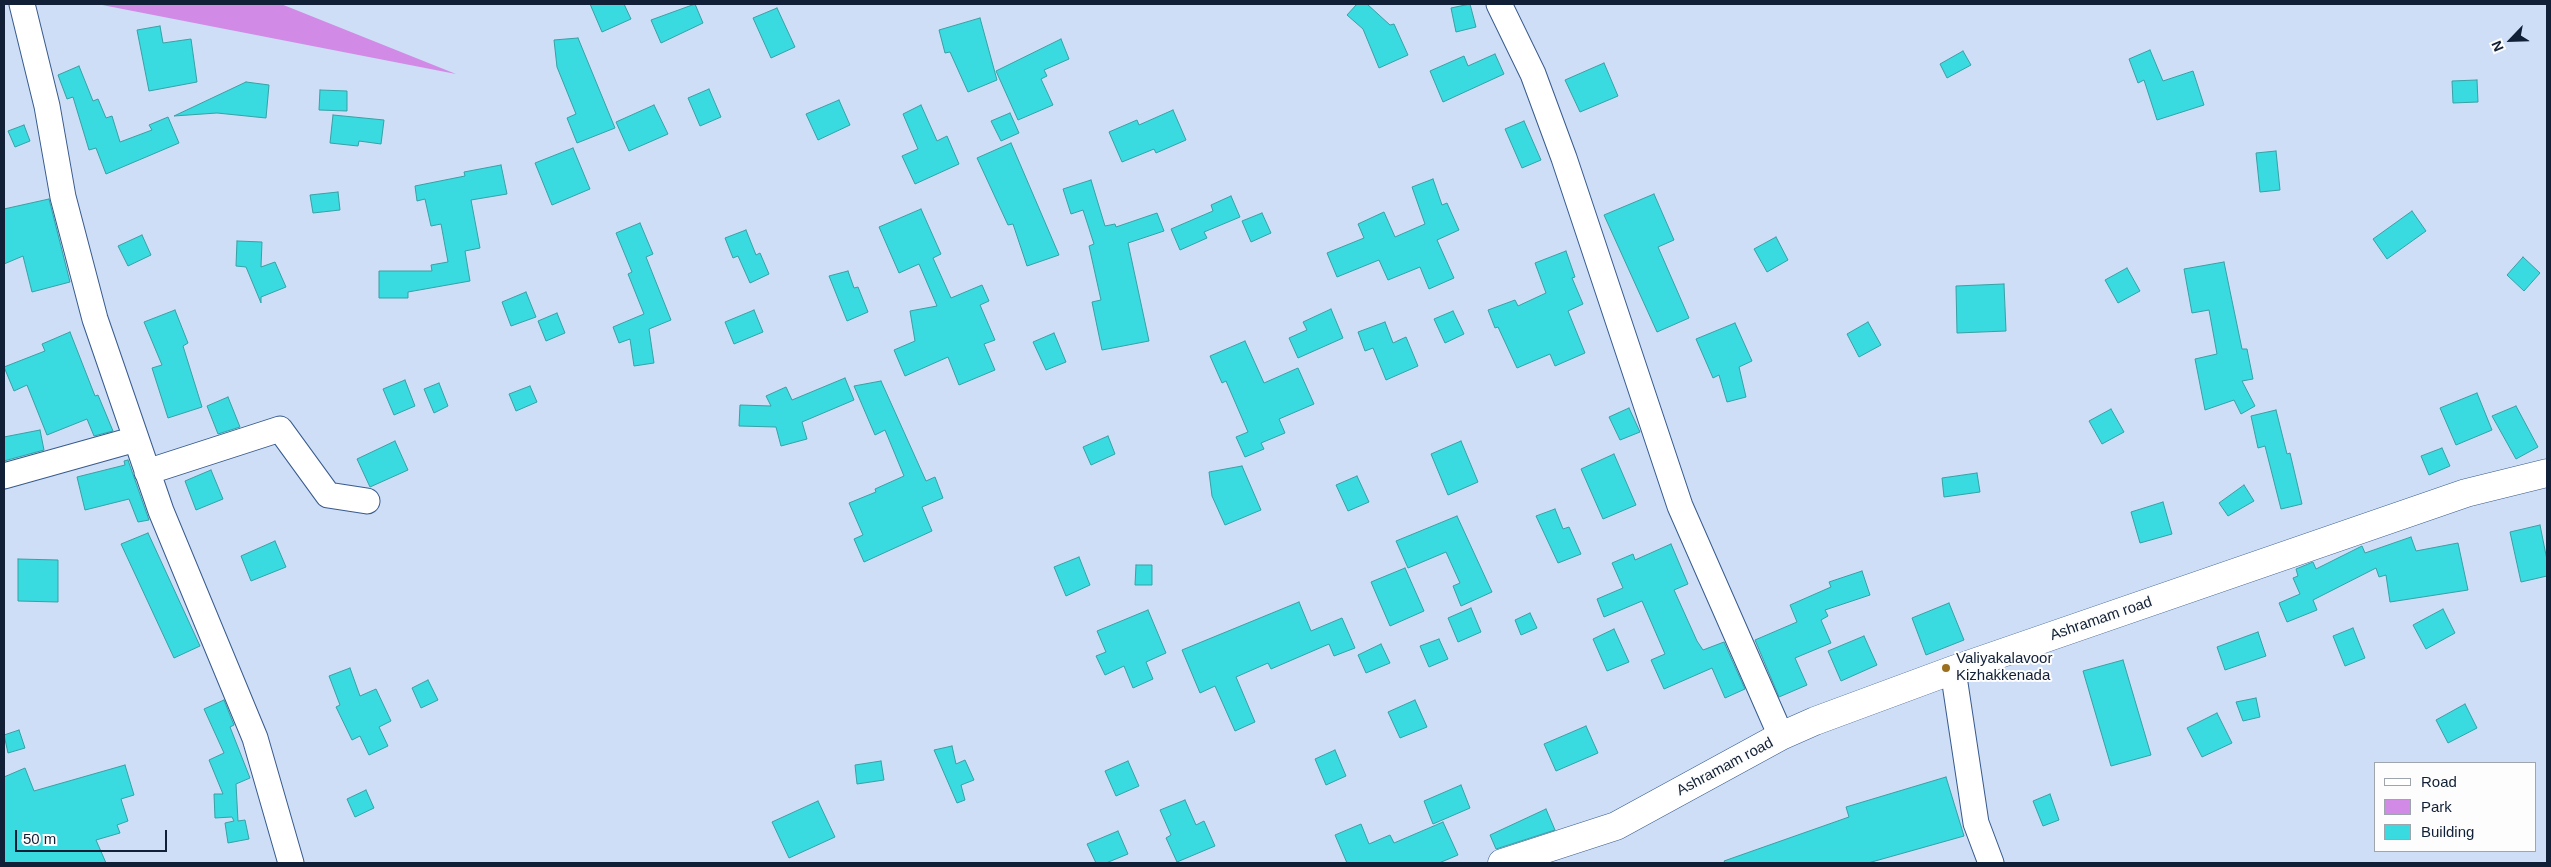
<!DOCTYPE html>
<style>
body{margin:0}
#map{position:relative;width:2551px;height:867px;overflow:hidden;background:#cddef6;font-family:Helvetica,sans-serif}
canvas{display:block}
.frame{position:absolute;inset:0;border:5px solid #112036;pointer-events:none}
.legend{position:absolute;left:2374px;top:762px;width:162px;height:90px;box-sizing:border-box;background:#fdfdfd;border:1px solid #9fa5ad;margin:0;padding:6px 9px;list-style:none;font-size:15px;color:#112036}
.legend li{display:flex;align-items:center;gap:10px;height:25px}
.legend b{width:25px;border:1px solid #9fa5ad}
.north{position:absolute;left:2486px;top:15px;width:50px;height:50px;-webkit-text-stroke:4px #fdfdfd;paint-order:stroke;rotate:246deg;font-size:14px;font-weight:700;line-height:20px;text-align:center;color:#112036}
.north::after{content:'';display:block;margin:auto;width:18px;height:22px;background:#112036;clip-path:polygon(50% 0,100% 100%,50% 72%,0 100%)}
.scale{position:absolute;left:15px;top:830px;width:152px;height:22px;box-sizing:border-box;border:2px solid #112036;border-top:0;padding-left:6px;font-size:15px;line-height:18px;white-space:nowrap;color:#112036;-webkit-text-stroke:4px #fdfdfd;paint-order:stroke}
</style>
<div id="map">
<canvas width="2551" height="867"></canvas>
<div class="frame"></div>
<ul class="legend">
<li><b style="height:6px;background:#fff"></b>Road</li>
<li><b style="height:14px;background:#d28ae7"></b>Park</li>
<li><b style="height:14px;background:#39dae0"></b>Building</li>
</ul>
<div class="north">N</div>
<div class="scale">50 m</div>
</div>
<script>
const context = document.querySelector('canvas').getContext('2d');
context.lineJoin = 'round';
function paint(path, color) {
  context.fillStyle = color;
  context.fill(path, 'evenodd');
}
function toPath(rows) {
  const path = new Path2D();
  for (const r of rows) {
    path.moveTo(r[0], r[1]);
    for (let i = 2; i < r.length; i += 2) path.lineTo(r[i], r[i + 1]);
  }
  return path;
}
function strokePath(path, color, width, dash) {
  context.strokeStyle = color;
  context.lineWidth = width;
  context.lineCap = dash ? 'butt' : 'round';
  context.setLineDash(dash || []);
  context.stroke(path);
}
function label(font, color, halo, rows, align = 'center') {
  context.font = font + ' Helvetica,sans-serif';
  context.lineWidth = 4;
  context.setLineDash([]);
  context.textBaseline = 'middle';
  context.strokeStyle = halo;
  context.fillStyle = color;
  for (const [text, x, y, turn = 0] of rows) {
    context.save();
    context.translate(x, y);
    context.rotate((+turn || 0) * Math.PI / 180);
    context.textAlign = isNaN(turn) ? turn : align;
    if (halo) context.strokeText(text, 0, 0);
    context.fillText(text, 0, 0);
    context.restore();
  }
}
const green = toPath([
 [97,4,281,4,456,74]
]);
const building = toPath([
 [590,4,624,4,631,19,602,32,590,4],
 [695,4,703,23,661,43,651,20,695,4],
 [1357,4,1367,4,1390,25,1394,24,1408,55,1379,68,1363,29,1347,15,1357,4],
 [1470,4,1476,27,1456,32,1451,8,1470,4],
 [777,8,795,47,771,58,753,18,777,8],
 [980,18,997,80,968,92,950,52,945,53,939,30,980,18],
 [160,26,163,43,191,39,197,82,149,91,137,30,160,26],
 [578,38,615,128,577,143,567,118,576,114,557,67,554,40,578,38],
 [1061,39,1069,59,1044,70,1047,76,1041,79,1053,105,1018,120,996,71,1061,39],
 [2150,50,2163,81,2193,71,2204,105,2157,120,2144,80,2138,83,2129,59,2150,50],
 [1963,51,1971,65,1947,78,1940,64,1963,51],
 [1495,54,1504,74,1443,102,1430,71,1464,56,1468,66,1495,54],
 [1604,63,1618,96,1580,112,1565,80,1604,63],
 [79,66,93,101,98,99,106,118,112,116,120,142,152,130,149,125,168,117,179,143,106,174,96,148,89,150,73,97,67,99,58,75,79,66],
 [2477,80,2478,102,2453,103,2452,81,2477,80],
 [246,82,269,85,266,118,217,113,174,116,246,82],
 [709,89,721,117,700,126,688,98,709,89],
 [320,90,347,91,347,111,319,110,320,90],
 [839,100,850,125,818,140,806,114,839,100],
 [654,105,668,134,629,151,616,122,654,105],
 [921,105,937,141,947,136,959,164,915,184,902,156,918,149,903,114,921,105],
 [1173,110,1186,140,1156,153,1154,149,1122,162,1109,132,1137,120,1139,125,1173,110],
 [1010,113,1019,133,1001,141,991,121,1010,113],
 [333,115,384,120,381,144,359,141,358,146,330,143,333,115],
 [1524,121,1541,160,1522,168,1505,129,1524,121],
 [24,125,30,141,15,147,8,131,24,125],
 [1011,143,1059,255,1027,266,1013,224,1008,225,977,158,1011,143],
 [573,148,590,189,552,205,535,163,573,148],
 [2276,151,2280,190,2260,192,2256,153,2276,151],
 [501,165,507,194,471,200,480,248,465,251,470,281,408,292,408,298,379,298,379,271,432,271,431,265,448,262,441,224,431,226,425,199,417,201,415,186,465,176,464,172,501,165],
 [1433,179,1442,205,1447,203,1459,230,1437,240,1454,278,1429,289,1420,267,1388,280,1379,260,1337,277,1327,253,1364,238,1358,224,1384,212,1395,237,1425,224,1412,187,1433,179],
 [1091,180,1105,226,1115,224,1116,227,1157,213,1164,231,1128,243,1149,341,1102,350,1092,302,1101,300,1089,246,1094,244,1083,210,1071,214,1063,189,1091,180],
 [338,192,340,210,313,213,310,195,338,192],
 [1654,194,1674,240,1658,247,1689,318,1657,332,1604,215,1654,194],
 [1231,196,1240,217,1204,232,1207,238,1180,250,1171,229,1213,211,1211,205,1231,196],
 [49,199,70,282,32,292,23,256,4,264,4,209,49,199],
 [921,209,941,254,933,258,951,298,982,285,989,301,980,305,995,340,984,344,995,370,959,385,948,357,905,376,894,350,915,341,910,311,937,306,919,264,899,273,879,227,921,209],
 [2412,211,2426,231,2387,259,2373,239,2412,211],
 [1262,213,1271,233,1251,242,1242,221,1262,213],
 [640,223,653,254,646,257,671,320,649,329,654,363,634,366,630,339,619,343,613,327,644,314,628,274,632,272,616,233,640,223],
 [746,230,756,255,760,253,769,274,750,283,738,256,733,258,725,238,746,230],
 [142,235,151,255,128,266,118,246,142,235],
 [1776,237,1788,260,1767,272,1754,249,1776,237],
 [237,241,262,242,261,267,275,262,286,287,261,297,261,303,246,267,236,266,237,241],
 [1566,251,1575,277,1572,278,1583,304,1568,311,1585,353,1555,366,1550,354,1517,368,1498,327,1495,328,1488,310,1515,300,1518,306,1546,293,1535,263,1566,251],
 [2523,257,2540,273,2524,291,2507,275,2523,257],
 [2224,262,2242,349,2247,349,2253,379,2242,381,2255,406,2241,414,2234,400,2205,410,2195,359,2217,354,2209,310,2192,313,2184,269,2224,262],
 [2127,268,2140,291,2118,303,2105,280,2127,268],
 [848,271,854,288,858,287,868,312,847,321,829,276,848,271],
 [2004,284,2006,331,1957,333,1956,286,2004,284],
 [526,292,536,317,511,326,502,302,526,292],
 [1331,309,1343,338,1298,358,1289,338,1307,330,1303,322,1331,309],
 [175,310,188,343,183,346,202,407,168,418,152,368,162,365,144,322,175,310],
 [754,310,763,332,734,344,725,322,754,310],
 [1453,311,1464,334,1445,343,1434,319,1453,311],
 [557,313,565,333,546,341,538,321,557,313],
 [1385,322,1393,343,1406,337,1418,366,1386,380,1373,348,1365,351,1358,332,1385,322],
 [1868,322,1881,345,1859,357,1847,334,1868,322],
 [1735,323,1752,361,1739,367,1746,397,1727,402,1719,375,1713,378,1696,339,1735,323],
 [70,332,95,396,98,395,113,431,94,436,87,419,47,435,27,385,14,391,4,367,45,351,42,344,70,332],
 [1054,333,1066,362,1046,370,1033,342,1054,333],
 [1245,341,1264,383,1298,368,1314,404,1279,419,1285,433,1261,443,1264,449,1245,457,1236,437,1248,432,1226,381,1222,383,1210,356,1245,341],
 [845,378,854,400,802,422,807,439,781,446,776,427,739,426,740,405,771,406,766,396,786,387,792,400,845,378],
 [405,380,415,406,394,415,383,389,405,380],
 [881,381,926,481,935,477,943,498,922,507,932,531,864,562,854,539,863,535,849,503,876,492,875,489,904,476,885,430,875,435,854,386,881,381],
 [439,383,448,406,434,413,424,389,439,383],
 [530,386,537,402,516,411,509,394,530,386],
 [2477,393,2492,430,2456,445,2440,408,2477,393],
 [228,397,240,427,218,434,207,406,228,397],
 [2516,406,2538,447,2516,459,2492,416,2516,406],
 [1629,408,1640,432,1620,440,1609,417,1629,408],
 [2111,409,2124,432,2102,444,2089,421,2111,409],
 [2276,410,2287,454,2290,453,2302,504,2281,509,2265,446,2258,448,2251,416,2276,410],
 [40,430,44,450,4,461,4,437,40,430],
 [1108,436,1115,454,1091,465,1083,447,1108,436],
 [395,441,408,470,370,487,357,459,395,441],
 [1461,441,1478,482,1448,495,1431,454,1461,441],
 [2442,448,2450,466,2429,475,2421,456,2442,448],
 [1614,454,1636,505,1603,519,1581,469,1614,454],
 [128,460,149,520,138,522,129,499,85,510,77,477,125,465,124,461,128,460],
 [1242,466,1261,510,1225,525,1212,496,1209,472,1242,466],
 [211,470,223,499,196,510,185,481,211,470],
 [1977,473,1980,492,1944,497,1942,478,1977,473],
 [1357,476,1369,502,1348,511,1336,485,1357,476],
 [2244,485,2254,501,2228,516,2219,503,2244,485],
 [2163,502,2172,534,2140,543,2131,512,2163,502],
 [1555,509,1563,529,1569,527,1581,554,1558,563,1536,516,1555,509],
 [1457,516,1492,592,1461,606,1453,586,1460,583,1446,552,1408,568,1396,541,1457,516],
 [2540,525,2547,560,2547,576,2521,582,2510,532,2540,525],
 [148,533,200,646,174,658,121,544,148,533],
 [2411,537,2416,551,2458,543,2468,590,2390,602,2386,575,2379,577,2376,568,2313,600,2317,610,2287,622,2279,603,2300,594,2293,578,2298,576,2296,569,2313,562,2316,569,2362,546,2365,553,2411,537],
 [275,541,286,567,251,581,241,556,275,541],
 [1671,544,1688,584,1674,590,1697,641,1703,650,1724,642,1745,689,1725,698,1712,668,1664,689,1651,660,1665,654,1642,601,1604,617,1597,599,1623,588,1612,563,1633,554,1635,560,1671,544],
 [1079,557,1090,585,1066,596,1054,567,1079,557],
 [18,559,58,560,58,602,18,601,18,559],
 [1136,565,1152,565,1152,585,1135,585,1136,565],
 [1405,568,1424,611,1390,626,1371,582,1405,568],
 [1862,571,1870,595,1825,610,1828,616,1821,620,1831,643,1795,658,1807,685,1779,697,1755,640,1797,622,1790,605,1831,587,1829,582,1862,571],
 [1299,602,1311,631,1342,618,1355,648,1334,656,1329,644,1271,669,1268,663,1236,677,1255,722,1235,731,1215,686,1200,693,1182,650,1299,602],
 [1949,603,1964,640,1926,655,1912,618,1949,603],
 [1471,608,1481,632,1458,642,1448,618,1471,608],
 [2443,609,2455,633,2426,649,2413,625,2443,609],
 [1148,610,1166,653,1146,662,1153,679,1133,688,1124,666,1105,675,1096,656,1106,652,1097,631,1148,610],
 [1530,613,1537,628,1521,635,1515,620,1530,613],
 [2353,628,2365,658,2345,666,2333,636,2353,628],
 [1614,629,1629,662,1607,671,1593,639,1614,629],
 [2258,632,2266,656,2225,670,2217,647,2258,632],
 [1864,636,1877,665,1841,681,1828,651,1864,636],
 [1439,639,1448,659,1429,667,1420,646,1439,639],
 [1381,644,1390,663,1366,673,1358,655,1381,644],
 [2123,660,2151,755,2111,766,2083,671,2123,660],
 [350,668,360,696,376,689,391,721,379,727,388,746,369,755,360,736,352,740,336,707,340,705,329,676,350,668],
 [428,680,438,700,421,708,412,688,428,680],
 [2256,698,2260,717,2243,721,2236,702,2256,698],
 [224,700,234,725,230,727,250,778,236,784,238,821,245,820,249,839,228,843,225,823,234,821,232,817,215,818,214,794,223,794,209,760,224,753,204,709,224,700],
 [1415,700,1427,727,1400,738,1388,712,1415,700],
 [2465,704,2477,728,2448,743,2436,720,2465,704],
 [2217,713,2232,743,2202,757,2187,728,2217,713],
 [1586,726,1598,753,1556,771,1544,744,1586,726],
 [19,730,25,748,8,753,4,735,19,730],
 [952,746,956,764,965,760,974,780,961,785,965,800,957,803,934,750,952,746],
 [1335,750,1346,776,1326,785,1315,759,1335,750],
 [881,761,884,780,857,784,855,765,881,761],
 [1128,761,1139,786,1116,796,1105,771,1128,761],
 [125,765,134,795,121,799,128,821,117,825,120,833,96,840,106,863,4,863,4,777,25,768,34,791,125,765],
 [1946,777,1964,836,1868,863,1725,863,1724,861,1849,817,1846,807,1946,777],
 [1461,785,1470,808,1433,824,1424,801,1461,785],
 [366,790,374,808,355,817,347,799,366,790],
 [2050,794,2059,820,2043,826,2033,801,2050,794],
 [1185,800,1196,825,1204,821,1215,846,1177,862,1166,838,1171,835,1160,810,1185,800],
 [818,801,835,837,789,858,772,822,818,801],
 [1546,809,1555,830,1496,849,1490,835,1546,809],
 [1443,822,1458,855,1439,863,1347,863,1335,835,1361,824,1369,844,1390,835,1394,843,1443,822],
 [1118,831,1128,854,1106,863,1096,863,1087,844,1118,831]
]);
const minor = toPath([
 [22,4,47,106,63,197,95,319,161,511,255,738,291,863],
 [1499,4,1533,74,1564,158,1680,506,1781,736],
 [147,472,280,429,328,495,367,501],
 [4,476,136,439],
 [1953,670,1976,823,1991,863]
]);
const major = toPath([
 [1502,863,1616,826,1781,736,1815,721,1953,670,2466,493,2547,473]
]);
const markers = [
 [1946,668,5,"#9b701f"]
];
const streetNames = [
 ["Ashramam road",2101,619,-19],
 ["Ashramam road",1725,767,-28]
];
const poiNames = [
 ["Valiyakalavoor",1956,659],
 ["Kizhakkenada",1956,676]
];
paint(green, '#d28ae7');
paint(building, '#39dae0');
strokePath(building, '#36a1a5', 1);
strokePath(minor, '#375a8e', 27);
strokePath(major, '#375a8e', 29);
strokePath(minor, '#fff', 25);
strokePath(major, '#fff', 28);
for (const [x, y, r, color] of markers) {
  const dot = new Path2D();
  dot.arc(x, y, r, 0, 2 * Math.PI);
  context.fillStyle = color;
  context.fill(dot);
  strokePath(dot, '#fdfdfd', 2);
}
label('15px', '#112036', '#fdfdfd', streetNames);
label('15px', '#112036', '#fdfdfd', poiNames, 'left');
</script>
